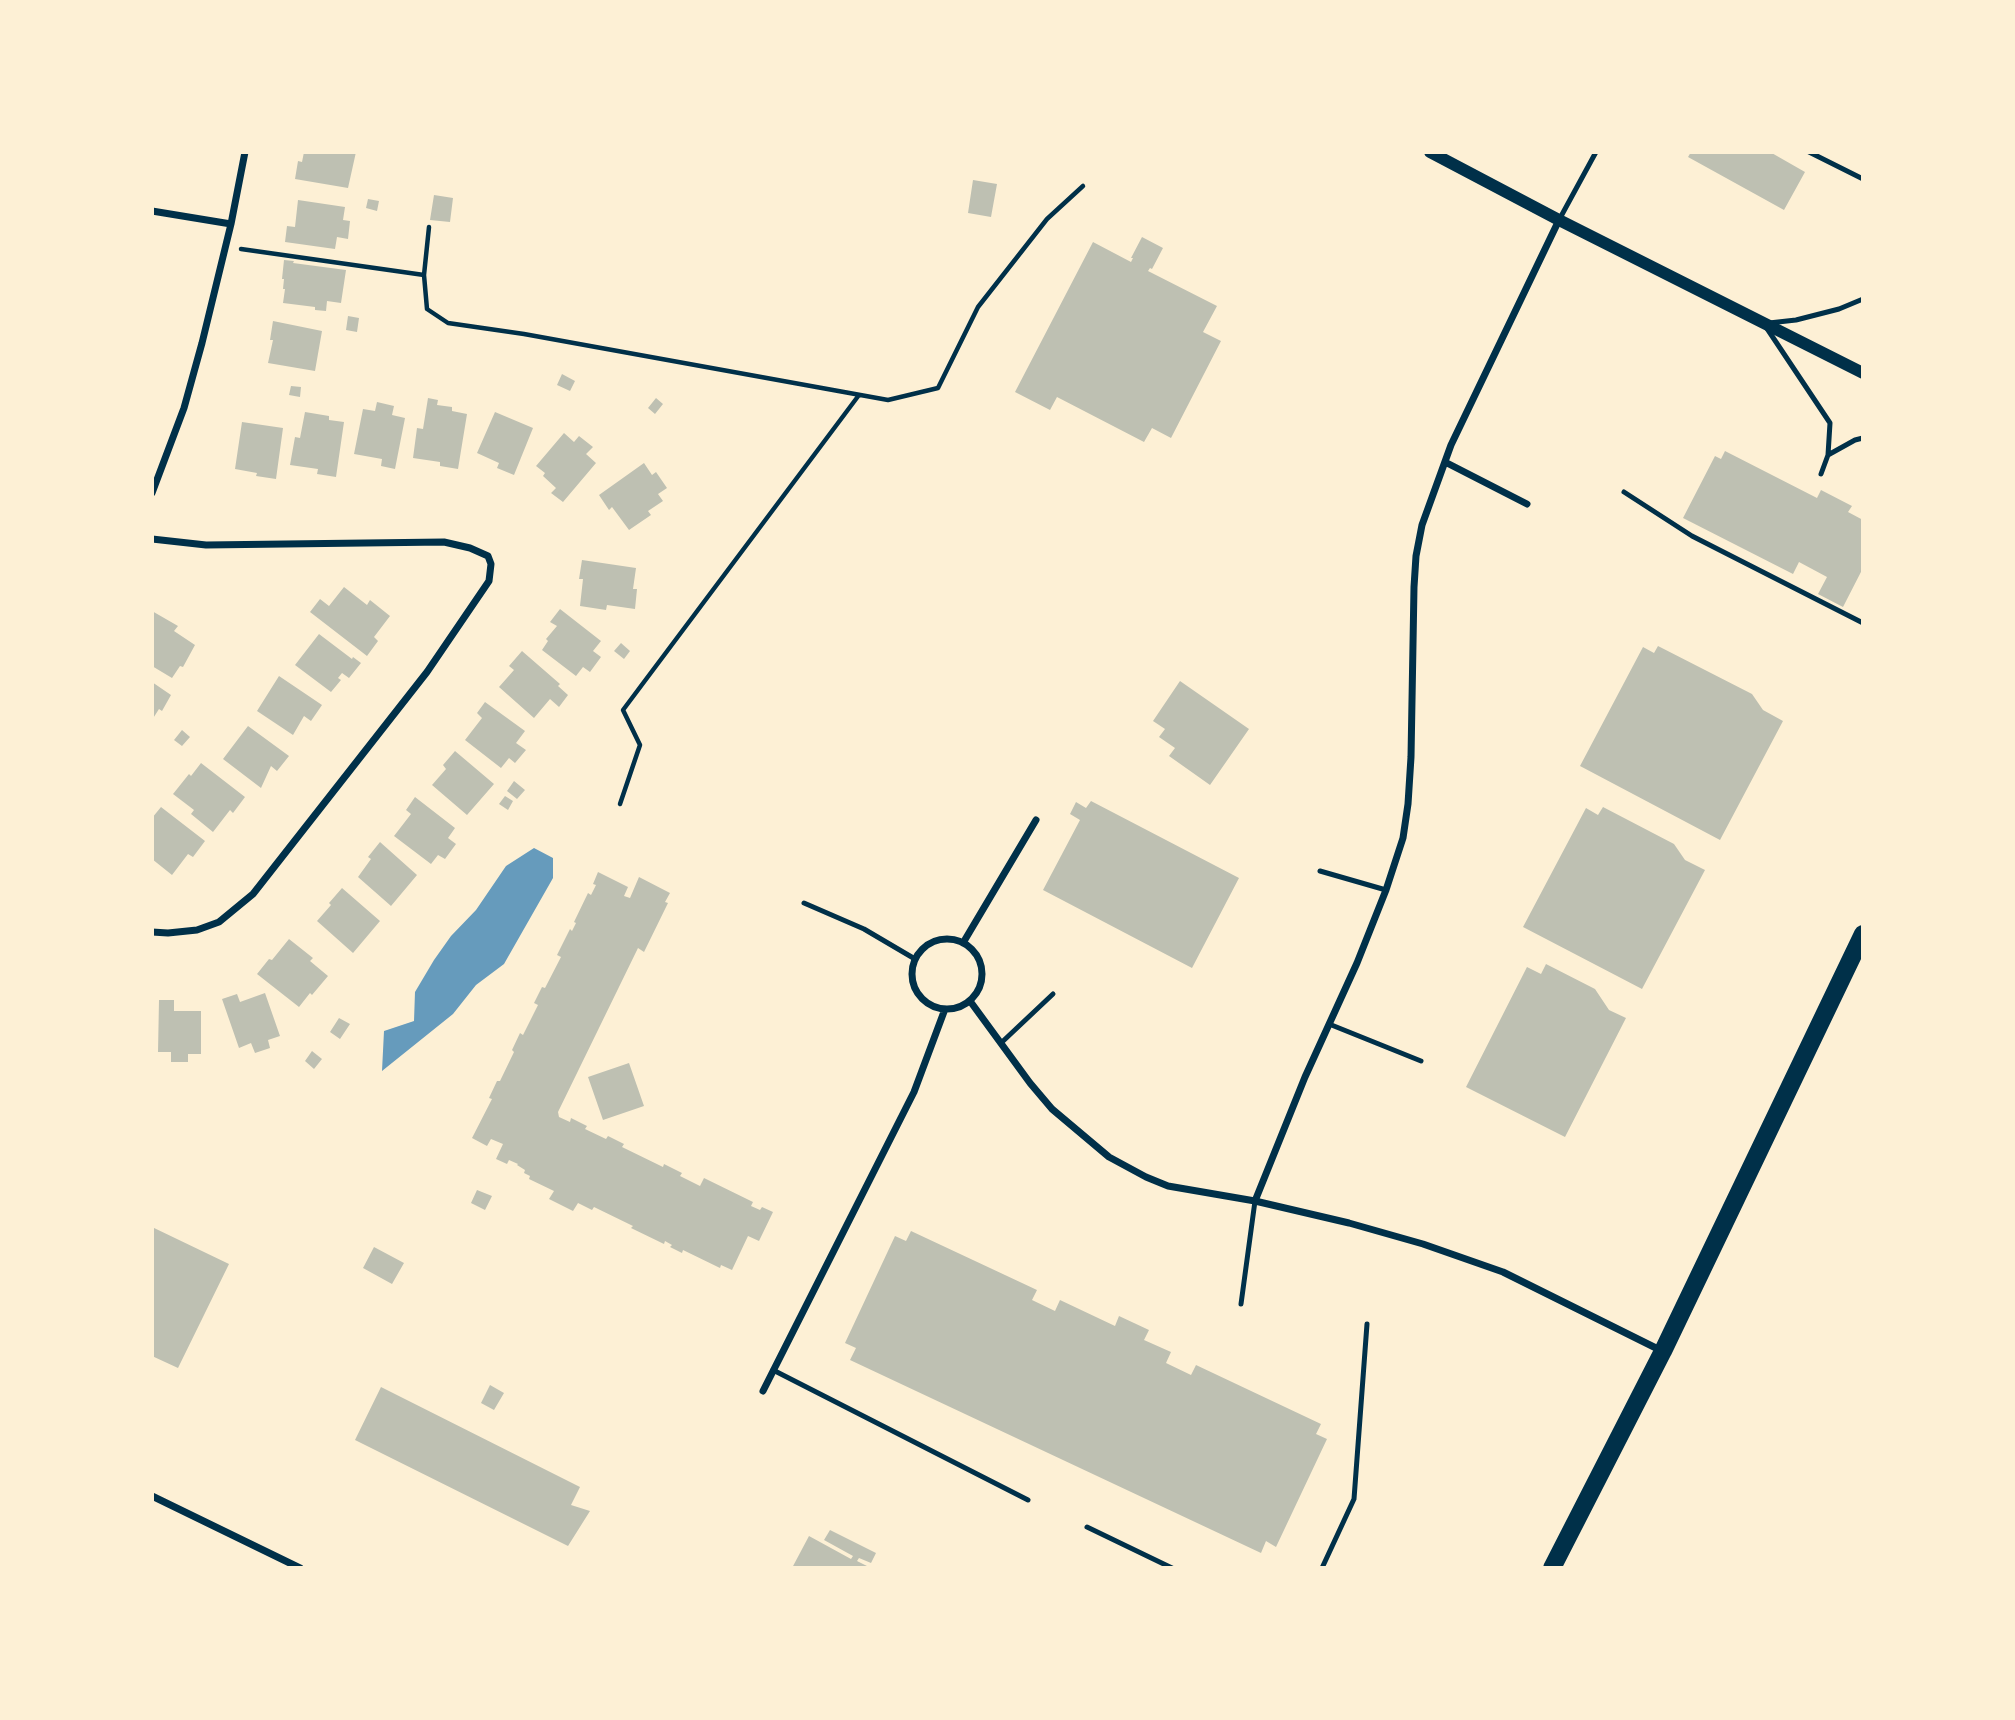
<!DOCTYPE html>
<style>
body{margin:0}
#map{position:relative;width:2015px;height:1720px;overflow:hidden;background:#fdf0d5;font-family:Quicksand,sans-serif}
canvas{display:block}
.frame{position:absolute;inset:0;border:154px solid #fdf0d5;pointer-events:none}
</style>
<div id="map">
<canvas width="2015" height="1720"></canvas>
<div class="frame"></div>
</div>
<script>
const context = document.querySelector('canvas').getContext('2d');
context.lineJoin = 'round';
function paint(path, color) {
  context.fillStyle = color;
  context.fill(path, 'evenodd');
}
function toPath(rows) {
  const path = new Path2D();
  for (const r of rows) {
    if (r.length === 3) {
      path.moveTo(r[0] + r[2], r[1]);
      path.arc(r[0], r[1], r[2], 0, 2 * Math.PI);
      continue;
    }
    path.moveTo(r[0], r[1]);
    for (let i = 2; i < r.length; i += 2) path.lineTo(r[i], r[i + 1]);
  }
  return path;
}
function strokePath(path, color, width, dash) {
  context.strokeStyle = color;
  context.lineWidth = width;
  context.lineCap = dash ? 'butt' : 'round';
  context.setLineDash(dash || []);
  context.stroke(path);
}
const water = toPath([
 [534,848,553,858,553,878,504,964,476,985,453,1014,382,1071,384,1031,414,1021,415,992,434,960,451,936,476,910,506,866]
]);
const building = toPath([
 [304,152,356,152,348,188,295,179,298,161,302,162],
 [1691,152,1770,152,1805,172,1784,210,1688,157],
 [973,180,997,184,991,217,968,213],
 [434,195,453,198,450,222,430,220],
 [368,199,379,201,377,211,366,208],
 [298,200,345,207,343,220,350,221,348,239,337,237,335,249,285,242,287,226,295,227],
 [1142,237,1163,248,1152,269,1150,268,1148,271,1217,306,1203,332,1221,341,1171,438,1152,428,1144,442,1057,397,1050,410,1015,392,1093,242,1131,262,1133,258,1131,258],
 [284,260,294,261,293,263,346,270,341,303,327,301,326,311,315,310,315,307,283,303,285,289,283,289,284,279,282,279],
 [348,316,359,318,357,332,346,330],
 [273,321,322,331,315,371,268,363,273,340,270,340],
 [562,374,575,381,570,391,557,385],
 [291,386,301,387,300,397,289,395],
 [428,398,438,400,437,405,452,407,452,411,467,414,458,469,440,466,440,462,413,458,417,428,423,429],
 [656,398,663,404,655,414,648,408],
 [377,402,394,406,392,415,405,418,395,469,381,466,382,459,354,454,363,409,375,411],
 [305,412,329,416,329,420,344,422,336,477,317,474,318,469,290,465,295,437,300,438],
 [495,412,533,428,514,475,497,468,499,463,477,453],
 [242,422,283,428,276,479,256,476,257,473,235,469],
 [564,433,574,442,579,436,593,447,586,454,596,463,563,502,551,493,556,488,543,476,545,473,536,466],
 [1725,451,1817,498,1821,490,1852,506,1848,512,1863,520,1863,568,1843,607,1818,594,1827,577,1799,562,1793,574,1683,518,1715,456,1721,459],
 [644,463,652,475,656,472,667,488,658,494,663,501,648,511,651,515,629,530,612,507,609,510,599,495],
 [582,560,636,568,633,589,637,589,635,609,607,605,606,610,580,606,583,579,579,579],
 [344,587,367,605,370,600,390,616,374,637,378,641,367,656,310,612,320,599,329,606],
 [560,609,601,641,593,651,601,657,590,672,583,667,576,676,542,650,548,641,546,639,557,626,550,622],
 [152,611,178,626,174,631,195,645,183,667,180,666,172,678,152,666],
 [319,634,352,659,353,657,361,663,349,678,342,673,338,678,341,680,331,692,295,665],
 [621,643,630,651,624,659,614,651],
 [1658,646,1752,694,1763,710,1783,721,1720,840,1580,766,1643,647,1654,653],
 [522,651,560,684,558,686,568,695,559,707,550,699,534,718,499,687,514,670,509,666],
 [279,676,322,705,311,721,304,716,293,735,257,711],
 [1180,681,1249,729,1210,785,1169,756,1175,748,1159,737,1165,729,1153,721],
 [152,682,171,695,162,711,159,709,152,720],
 [485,702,525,731,516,743,526,750,515,763,509,758,501,768,465,740,482,718,477,713],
 [248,726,289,756,277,771,271,766,261,788,223,759],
 [182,730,190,737,182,746,174,740],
 [455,751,494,784,467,815,432,785,446,769,443,765],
 [201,763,245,797,233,813,230,810,213,832,191,814,194,810,173,794,189,774,191,776],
 [514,781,525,790,517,799,507,791],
 [505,796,513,801,508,810,499,804],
 [415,797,455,828,448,838,456,844,445,859,438,855,431,864,394,836,411,814,406,810],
 [1091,801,1239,878,1192,968,1043,890,1080,820,1070,814,1076,802,1086,808],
 [161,807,205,841,193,857,188,854,172,875,152,859,152,818],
 [1603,807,1674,844,1685,860,1705,870,1642,989,1523,927,1586,808,1598,815],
 [380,842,417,875,391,906,358,877,371,859,368,857],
 [598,872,628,887,624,896,630,898,639,877,670,893,665,902,668,903,644,952,638,948,558,1112,559,1117,570,1122,571,1118,587,1126,585,1129,606,1139,608,1136,624,1144,622,1147,663,1167,664,1164,682,1173,680,1176,700,1186,704,1178,753,1202,751,1206,760,1210,762,1207,773,1212,759,1241,748,1236,732,1270,721,1265,720,1268,683,1250,682,1253,670,1247,672,1245,665,1241,664,1244,631,1228,633,1226,594,1207,592,1210,578,1203,573,1211,549,1199,554,1191,529,1179,530,1176,524,1173,525,1170,517,1165,518,1164,509,1160,507,1164,496,1159,503,1144,491,1139,487,1146,472,1138,492,1099,489,1098,497,1081,500,1081,514,1052,512,1050,520,1033,523,1035,538,1005,534,1003,542,987,545,988,561,957,557,955,570,929,572,931,576,923,574,922,588,893,591,895,596,885,593,884],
 [342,888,380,921,353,953,317,921,331,905,329,903],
 [289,939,313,958,310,961,328,976,312,995,310,993,299,1007,257,974,269,959,272,960],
 [1546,964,1595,989,1609,1010,1626,1018,1565,1137,1466,1087,1527,967,1541,974],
 [265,993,280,1036,268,1040,270,1048,255,1053,251,1043,239,1048,222,999,237,994,240,1002],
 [159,1000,174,1000,174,1011,201,1011,201,1054,188,1054,188,1062,171,1062,171,1052,158,1052],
 [339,1018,350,1024,340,1039,330,1032],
 [312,1051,322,1059,314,1069,305,1061],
 [629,1063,644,1106,603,1120,588,1077],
 [477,1190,492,1196,485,1210,471,1203],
 [152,1227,229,1264,178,1368,152,1356],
 [911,1231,1037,1290,1032,1300,1055,1311,1060,1300,1115,1326,1119,1316,1149,1330,1144,1340,1171,1352,1166,1363,1191,1375,1196,1365,1321,1424,1316,1434,1327,1439,1276,1547,1266,1541,1261,1553,850,1360,856,1348,845,1343,895,1236,906,1241],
 [374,1247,404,1263,392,1284,363,1268],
 [490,1385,504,1393,494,1410,481,1403],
 [381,1387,580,1487,571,1505,590,1511,568,1546,355,1440],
 [830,1530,876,1553,871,1563,859,1558,857,1561,871,1568,792,1568,809,1536,851,1559,853,1556,824,1540]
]);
const path = toPath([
 [429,227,424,275,427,309,448,323,524,334,888,400,938,388,978,307,1047,219,1083,186],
 [241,249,424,275],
 [620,804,640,745,623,710,859,395]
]);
const service = toPath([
 [1809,152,1863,179],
 [1559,220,1596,152],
 [1769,323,1796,320,1839,309,1863,299],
 [1766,327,1830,423,1828,455,1855,440,1863,438],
 [1821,474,1828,455],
 [1624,492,1692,536,1863,623],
 [1320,871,1386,890],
 [804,903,864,929,915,959],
 [1329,1024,1421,1061],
 [1001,1043,1053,994],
 [1241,1304,1255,1201],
 [773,1370,1028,1500],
 [1087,1527,1172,1568],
 [1322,1568,1354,1499,1367,1324]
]);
const minor = toPath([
 [152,211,231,224],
 [1445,462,1527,504],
 [152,493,184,408,202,343,231,224,245,152],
 [152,539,206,545,444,542,470,548,488,556,491,564,489,581,427,672,253,894,219,922,197,930,168,933,152,932],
 [947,974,35],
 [963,943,1036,820],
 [970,1001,1030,1083,1052,1109,1109,1157,1146,1177,1168,1186,1255,1201,1349,1223,1423,1244,1503,1272,1662,1351],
 [1255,1201,1305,1077,1357,963,1386,890,1403,838,1408,804,1411,757,1414,587,1416,556,1422,525,1451,445,1559,220],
 [763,1391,914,1092,945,1009],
 [152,1496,300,1568]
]);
const tertiary = toPath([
 [1430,152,1559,220,1863,373]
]);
const primary = toPath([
 [1552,1568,1663,1351,1863,934]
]);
paint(water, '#669bbc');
paint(building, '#bec0b2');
strokePath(path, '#003049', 4.5);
strokePath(service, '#003049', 5);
strokePath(minor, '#003049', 7);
strokePath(tertiary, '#003049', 12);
strokePath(primary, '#003049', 18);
</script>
